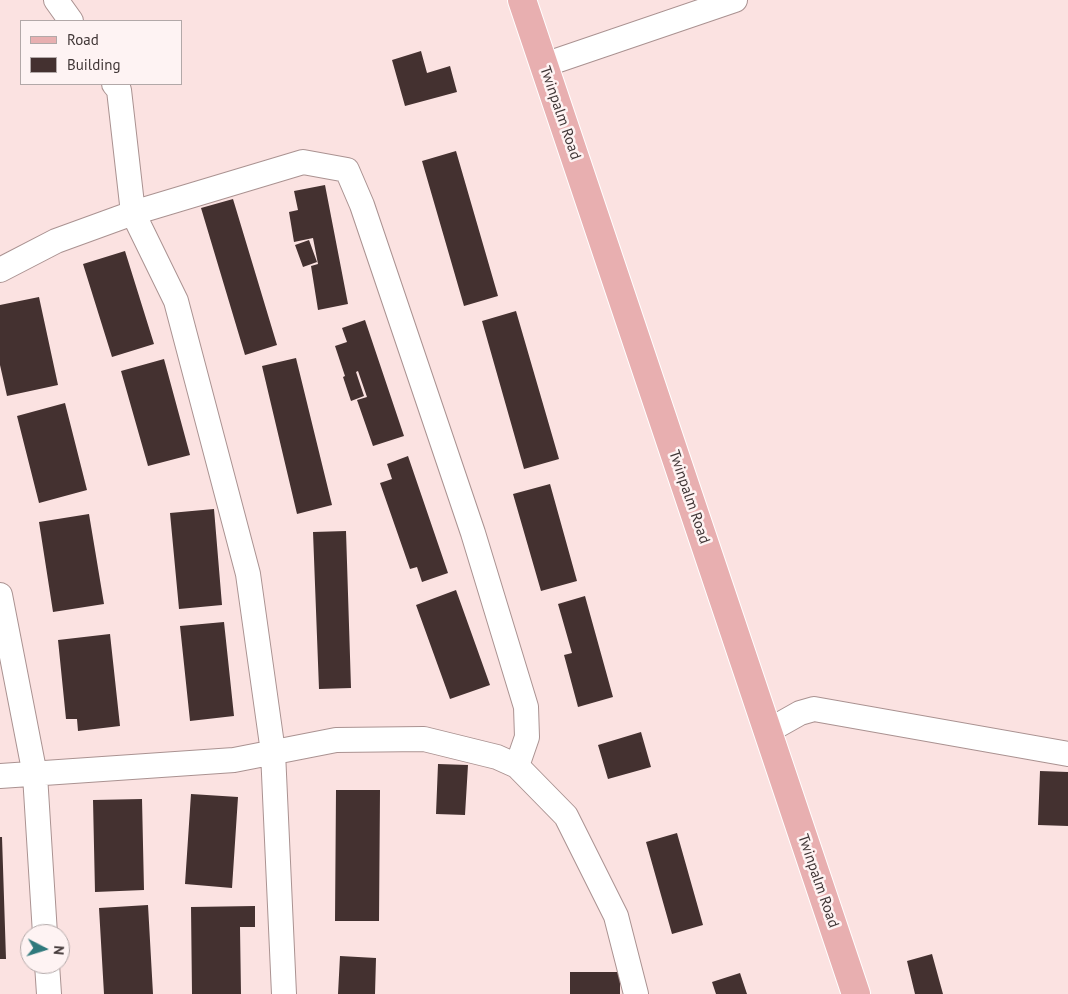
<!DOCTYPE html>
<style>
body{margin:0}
#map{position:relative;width:1068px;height:994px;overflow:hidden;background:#fbe2e1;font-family:"PT Sans",sans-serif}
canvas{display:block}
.legend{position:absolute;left:20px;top:20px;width:162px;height:65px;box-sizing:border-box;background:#fef3f3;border:1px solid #b2a8a8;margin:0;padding:6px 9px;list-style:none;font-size:15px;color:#413737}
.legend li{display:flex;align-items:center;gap:10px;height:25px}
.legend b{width:25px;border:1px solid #b2a8a8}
.north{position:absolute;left:20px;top:924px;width:50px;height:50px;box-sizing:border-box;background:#fef3f3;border:1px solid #b2a8a8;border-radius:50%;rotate:95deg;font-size:14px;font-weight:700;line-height:20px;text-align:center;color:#413737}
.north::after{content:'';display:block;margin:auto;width:18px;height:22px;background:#2f797c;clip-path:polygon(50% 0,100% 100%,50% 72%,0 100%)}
</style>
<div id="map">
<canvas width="1068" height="994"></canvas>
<ul class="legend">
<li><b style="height:6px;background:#e8afb0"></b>Road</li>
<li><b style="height:14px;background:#443130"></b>Building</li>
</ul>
<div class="north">N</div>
</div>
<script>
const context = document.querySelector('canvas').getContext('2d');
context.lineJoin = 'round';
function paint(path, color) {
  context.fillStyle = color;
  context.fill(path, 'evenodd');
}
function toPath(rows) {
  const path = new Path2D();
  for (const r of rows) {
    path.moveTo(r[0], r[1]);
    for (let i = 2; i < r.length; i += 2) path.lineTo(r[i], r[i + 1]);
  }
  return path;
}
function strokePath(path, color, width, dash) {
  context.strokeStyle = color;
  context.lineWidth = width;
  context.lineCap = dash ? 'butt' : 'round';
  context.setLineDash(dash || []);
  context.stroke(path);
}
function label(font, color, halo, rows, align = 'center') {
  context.font = font + ' "PT Sans",sans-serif';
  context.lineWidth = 5;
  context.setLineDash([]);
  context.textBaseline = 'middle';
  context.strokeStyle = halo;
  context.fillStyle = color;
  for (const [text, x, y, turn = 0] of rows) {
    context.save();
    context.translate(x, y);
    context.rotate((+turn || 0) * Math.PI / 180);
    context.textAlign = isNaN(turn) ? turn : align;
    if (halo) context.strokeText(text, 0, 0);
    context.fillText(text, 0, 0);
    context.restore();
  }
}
const building = toPath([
 [421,51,427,73,450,66,457,92,405,106,392,60],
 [456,151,498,296,464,306,422,161],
 [325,185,348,304,318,310,311,266,318,264,313,238,294,242,289,212,298,210,294,191],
 [233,199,277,345,245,355,201,208],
 [309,240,317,262,303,267,295,245],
 [125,251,154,344,112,357,83,264],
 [39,297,58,385,7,396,0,365,0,305],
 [516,311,559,459,524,469,482,321],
 [365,320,404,436,373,446,357,400,367,397,358,371,356,372,364,396,351,401,343,377,345,376,335,346,347,342,342,328],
 [296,358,332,505,297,514,262,366],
 [164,359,190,455,148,466,121,371],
 [65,403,87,490,39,503,17,416],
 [408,456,448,573,422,582,417,567,410,569,380,483,392,479,387,464],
 [550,484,577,581,541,591,513,494],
 [214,509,222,605,179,609,170,513],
 [89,514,104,604,53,612,39,522],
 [346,531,351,688,319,689,313,532],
 [456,590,490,685,450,699,416,605],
 [585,596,613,697,578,707,564,655,572,653,558,604],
 [224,622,234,716,190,721,180,626],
 [110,634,120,726,78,731,77,719,66,719,58,640],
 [641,732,651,767,608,779,598,745],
 [438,764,468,765,465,815,436,814],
 [1040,771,1068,772,1068,826,1038,825],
 [336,790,380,790,379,921,335,921],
 [191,794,238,797,232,888,185,884],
 [142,799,144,890,95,892,93,800],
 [677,833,703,925,672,934,646,842],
 [0,837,2,837,6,959,0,959],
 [148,905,153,994,104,994,99,908],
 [255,906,255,927,240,927,241,994,192,994,191,907],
 [932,954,943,994,915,994,907,961],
 [340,956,376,958,375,994,338,994],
 [570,972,620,972,620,994,570,994],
 [740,973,747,994,716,994,712,982]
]);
const minor = toPath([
 [56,0,71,21],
 [544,65,735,0],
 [114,84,119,90,133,213,176,301,248,574,273,752,284,994],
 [0,270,56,241,133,213,303,162,347,170,362,205,473,533,526,707,527,737,517,766],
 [0,595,35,775,45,934],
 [768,731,800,713,814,709,1068,754],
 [0,776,234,760,336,740,424,739,497,757,517,766,566,816,616,916,636,994],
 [47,964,49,994]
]);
const major = toPath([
 [522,0,856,994]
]);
const streetNames = [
 ["Twinpalm Road",560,113,71],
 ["Twinpalm Road",689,497,71],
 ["Twinpalm Road",818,881,71]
];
paint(building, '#443130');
strokePath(minor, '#aa9291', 26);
strokePath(major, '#fff', 30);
strokePath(minor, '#fff', 24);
strokePath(major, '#e8afb0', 28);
label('15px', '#413737', '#fef3f3', streetNames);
</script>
